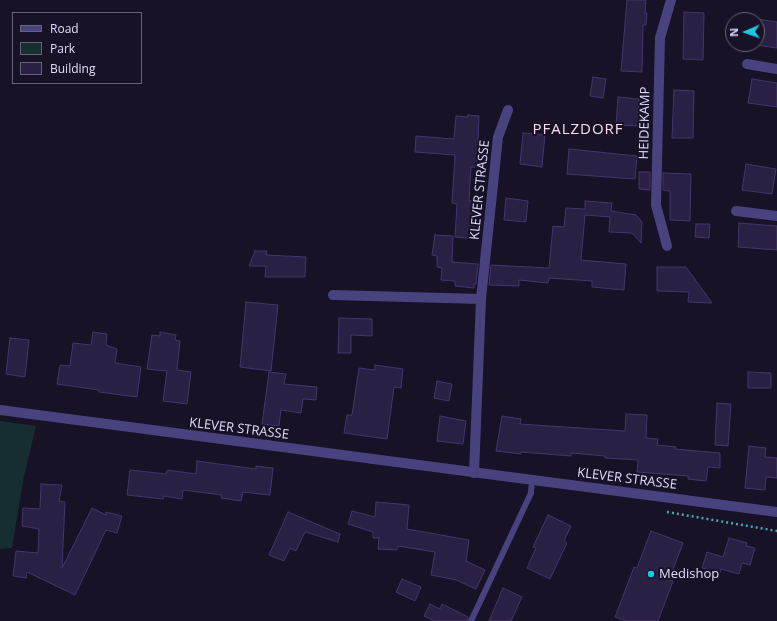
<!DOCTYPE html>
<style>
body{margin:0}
#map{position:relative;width:777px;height:621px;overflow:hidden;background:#171226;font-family:"Open Sans",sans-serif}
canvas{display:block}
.legend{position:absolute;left:12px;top:12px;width:130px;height:72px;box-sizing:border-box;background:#171226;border:1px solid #67627b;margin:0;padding:5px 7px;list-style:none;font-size:12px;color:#e0dbfb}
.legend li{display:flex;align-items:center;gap:8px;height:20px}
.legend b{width:20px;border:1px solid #67627b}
.north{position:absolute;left:725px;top:12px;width:40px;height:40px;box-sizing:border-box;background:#171226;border:1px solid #67627b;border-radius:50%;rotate:268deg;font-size:11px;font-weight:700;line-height:16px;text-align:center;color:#e0dbfb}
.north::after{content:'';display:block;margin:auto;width:14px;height:18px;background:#1cc6e6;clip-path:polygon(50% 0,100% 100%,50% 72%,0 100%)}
</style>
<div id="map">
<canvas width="777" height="621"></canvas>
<ul class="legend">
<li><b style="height:5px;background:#48427f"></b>Road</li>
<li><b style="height:11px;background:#162e2f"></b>Park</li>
<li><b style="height:11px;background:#2a2044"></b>Building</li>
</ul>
<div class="north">N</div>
</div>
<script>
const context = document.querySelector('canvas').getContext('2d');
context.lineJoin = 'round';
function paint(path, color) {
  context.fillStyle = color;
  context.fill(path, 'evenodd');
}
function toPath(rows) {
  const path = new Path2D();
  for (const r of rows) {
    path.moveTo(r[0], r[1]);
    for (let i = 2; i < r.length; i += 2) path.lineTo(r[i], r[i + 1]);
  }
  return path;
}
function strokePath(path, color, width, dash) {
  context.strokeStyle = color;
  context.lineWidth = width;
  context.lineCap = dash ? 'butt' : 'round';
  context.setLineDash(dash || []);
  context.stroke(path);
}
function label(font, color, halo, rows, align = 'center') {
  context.font = font + ' "Open Sans",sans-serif';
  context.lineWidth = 4;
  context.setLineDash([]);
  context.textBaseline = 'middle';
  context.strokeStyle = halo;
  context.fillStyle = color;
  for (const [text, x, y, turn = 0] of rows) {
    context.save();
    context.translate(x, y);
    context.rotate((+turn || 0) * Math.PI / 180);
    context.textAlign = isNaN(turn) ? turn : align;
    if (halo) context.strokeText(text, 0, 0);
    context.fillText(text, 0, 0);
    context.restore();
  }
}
const green = toPath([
 [0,421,36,426,24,476,12,548,0,549]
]);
const building = toPath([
 [627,0,646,0,645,13,647,13,646,25,643,25,642,72,621,71,627,0],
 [684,12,704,13,703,60,683,59,684,12],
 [757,19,777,22,777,48,756,45,757,19],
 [593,77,606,79,603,98,590,96,593,77],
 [752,79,777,83,777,107,748,103,752,79],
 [674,90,694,91,693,138,672,138,674,90],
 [618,97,639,99,638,114,641,114,640,126,616,125,618,97],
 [468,115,479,116,477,167,471,167,469,201,479,201,477,239,455,237,457,204,452,203,455,155,415,152,416,136,454,139,456,116,468,117,468,115],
 [523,133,545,135,542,167,520,164,523,133],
 [569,149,637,156,635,179,567,174,569,149],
 [746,164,776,169,772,194,742,190,746,164],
 [639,172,650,172,650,190,639,189,639,172],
 [663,173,691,174,690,221,670,220,670,191,663,190,663,173],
 [506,198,528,201,526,222,504,220,506,198],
 [585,201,612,203,611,211,636,215,642,222,641,243,632,233,609,232,610,217,585,215,581,260,626,264,624,290,592,287,592,281,549,278,548,283,519,280,519,286,489,285,491,265,549,268,553,226,564,227,566,208,585,209,585,201],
 [739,223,777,226,777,250,738,247,739,223],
 [696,224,710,224,709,238,695,237,696,224],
 [435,235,453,236,452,262,478,264,476,284,474,284,474,288,455,286,455,281,441,280,442,268,437,267,437,256,432,255,435,235],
 [255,251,267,251,266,255,306,257,305,277,265,277,266,266,249,266,255,251],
 [657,267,686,267,712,303,688,302,689,292,657,291,657,267],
 [246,302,278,305,271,371,240,367,246,302],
 [339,318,372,319,372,336,351,335,351,353,338,353,339,318],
 [93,332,107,334,106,345,117,349,115,363,141,367,137,397,99,392,99,390,57,384,60,365,70,366,73,343,91,345,93,332],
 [160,332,176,335,175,340,180,341,177,370,191,372,187,404,163,401,167,371,147,369,152,335,160,336,160,332],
 [10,338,29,340,25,377,6,374,10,338],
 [375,365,403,369,401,388,394,387,387,439,344,433,347,415,352,415,359,368,375,370,375,365],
 [269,372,286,374,284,384,317,387,316,400,303,399,301,413,281,410,279,426,262,424,269,372],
 [748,372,771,373,771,388,748,388,748,372],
 [437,381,452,384,449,401,434,398,437,381],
 [717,403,731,404,728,446,715,445,717,403],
 [626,414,647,415,646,438,658,439,657,445,676,447,675,449,720,453,720,468,708,467,706,481,688,479,688,476,637,472,638,460,605,458,605,456,571,453,571,456,521,452,521,454,496,451,502,416,521,419,520,424,625,431,626,414],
 [440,416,466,421,463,444,437,441,440,416],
 [749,446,766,448,765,457,777,458,777,478,766,477,765,490,745,488,749,446],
 [197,461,256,469,256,466,273,468,270,495,243,492,241,501,221,498,222,495,183,490,182,499,164,496,163,499,127,495,130,470,166,474,167,470,196,474,197,461],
 [41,484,62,485,59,501,65,502,62,568,92,508,106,515,106,512,122,516,117,533,106,530,75,595,27,572,26,578,13,576,16,551,38,553,39,529,22,526,23,508,40,509,41,484],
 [376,502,409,505,407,529,469,540,466,561,485,570,476,589,456,580,431,575,435,552,398,546,397,550,378,549,379,538,373,538,373,532,348,524,352,511,375,517,376,502],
 [288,512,340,534,338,542,305,532,296,551,290,548,284,561,269,555,288,512],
 [548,515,571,526,564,541,567,543,550,579,527,568,536,548,533,547,548,515],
 [651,531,683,543,669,580,673,581,658,621,626,621,615,617,634,567,637,568,651,531],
 [729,538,747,543,746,546,755,548,750,565,742,563,739,574,721,569,720,573,702,568,707,552,723,557,729,538],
 [402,579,421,587,415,601,396,592,402,579],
 [503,588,522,597,511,621,489,621,503,588],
 [430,604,440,609,442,604,468,617,467,621,434,621,424,616,430,604]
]);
const path = toPath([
 [667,512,777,531]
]);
const service = toPath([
 [471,621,531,493,532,480]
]);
const minor = toPath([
 [747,64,777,69],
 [736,211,777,216],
 [667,246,656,205,660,38,671,0],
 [333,295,481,299],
 [474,473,481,299,498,137,508,110]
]);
const tertiary = toPath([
 [0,410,777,512]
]);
const markers = [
 [651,574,4,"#1cc6e6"]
];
const streetNames = [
 ["HEIDEKAMP",645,123,-89],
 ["KLEVER STRASSE",480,190,-84],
 ["KLEVER STRASSE",239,429,7],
 ["KLEVER STRASSE",627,479,7]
];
const poiNames = [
 ["Medishop",659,574]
];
const quarterNames = [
 ["PFALZDORF",578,130]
];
paint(green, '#162e2f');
paint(building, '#2a2044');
strokePath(building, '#44356e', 1);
strokePath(path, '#3dacac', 2.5, [2, 3]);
strokePath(service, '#48427f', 6);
strokePath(minor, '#48427f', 10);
strokePath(tertiary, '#48427f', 10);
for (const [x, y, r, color] of markers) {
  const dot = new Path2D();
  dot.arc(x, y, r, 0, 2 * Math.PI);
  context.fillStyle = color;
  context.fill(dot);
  strokePath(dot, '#171226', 1.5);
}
label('13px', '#e0dbfb', '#171226', streetNames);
label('13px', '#e0dbfb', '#171226', poiNames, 'left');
context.letterSpacing = '1px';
label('15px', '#fbdcee', '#171226', quarterNames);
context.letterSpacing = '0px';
</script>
